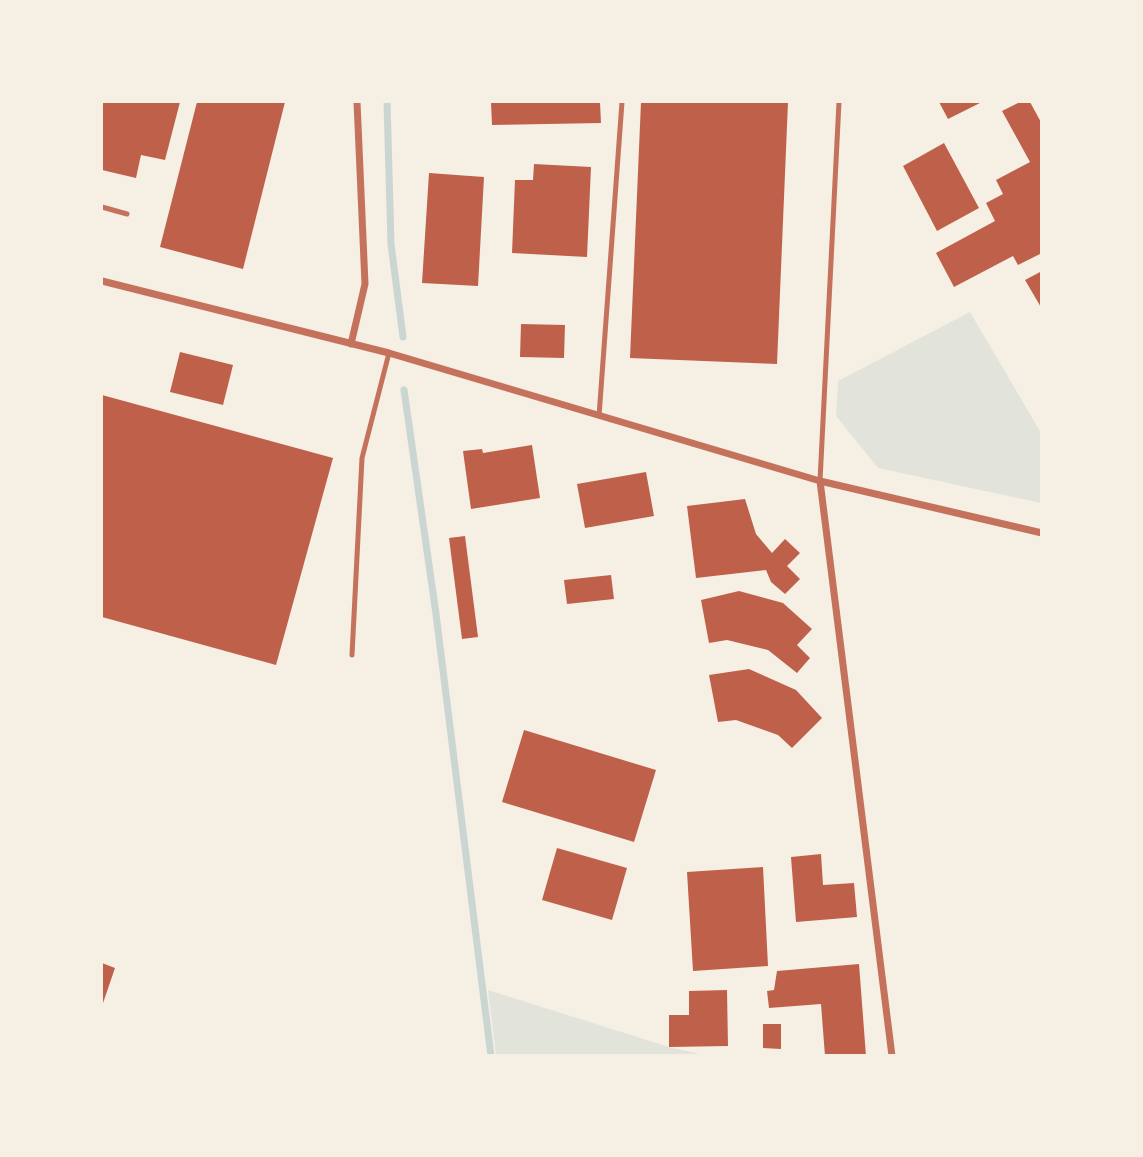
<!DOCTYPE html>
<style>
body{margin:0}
#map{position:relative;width:1143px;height:1157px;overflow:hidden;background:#f6efe4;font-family:Georgia,serif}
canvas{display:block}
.frame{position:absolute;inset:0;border:103px solid #f6efe4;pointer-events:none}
</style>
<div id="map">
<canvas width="1143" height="1157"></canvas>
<div class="frame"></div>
</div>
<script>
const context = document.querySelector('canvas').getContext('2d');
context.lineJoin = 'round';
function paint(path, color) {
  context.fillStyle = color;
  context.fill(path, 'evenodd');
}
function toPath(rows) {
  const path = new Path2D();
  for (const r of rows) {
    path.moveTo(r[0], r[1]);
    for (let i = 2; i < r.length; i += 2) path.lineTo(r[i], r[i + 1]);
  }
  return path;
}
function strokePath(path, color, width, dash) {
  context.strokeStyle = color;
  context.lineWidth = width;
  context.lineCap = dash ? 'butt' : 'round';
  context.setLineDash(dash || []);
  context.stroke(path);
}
const green = toPath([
 [970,312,1041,433,1041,503,878,468,836,416,838,381],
 [488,990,669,1047,704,1055,496,1055]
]);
const stream = toPath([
 [387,102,391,244,403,337],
 [404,390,436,614,491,1056]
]);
const building = toPath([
 [102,102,180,102,165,160,141,155,136,178,102,170],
 [197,102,285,102,243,269,160,247],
 [491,102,600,102,601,123,492,125],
 [641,102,788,102,777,364,630,358],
 [939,102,982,102,948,119],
 [1020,102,1030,102,1042,124,1042,253,1018,265,1013,256,954,287,936,253,995,221,986,203,1003,194,996,180,1030,162,1002,111],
 [944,143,979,208,937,231,903,166],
 [534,164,591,167,587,257,512,253,515,180,533,180],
 [429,173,484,177,478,286,422,283],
 [1042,271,1042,309,1025,280],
 [521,324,565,325,564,358,520,357],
 [180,352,233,365,223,405,170,392],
 [102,395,333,458,276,665,102,617],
 [532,445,540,498,471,509,463,451,482,449,483,453],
 [646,472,654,516,585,528,577,484],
 [745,499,756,534,772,553,785,539,800,553,787,566,800,579,785,594,771,582,766,570,696,578,687,506],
 [465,536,478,637,462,639,449,538],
 [611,575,614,599,567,604,564,580],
 [739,591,783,603,812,629,797,645,810,658,797,673,768,650,727,640,709,643,701,600],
 [749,669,796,690,822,718,792,748,778,735,736,720,718,722,709,675],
 [524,730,656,770,634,842,502,802],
 [557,848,627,868,612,920,542,900],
 [821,854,823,885,854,883,857,917,796,922,791,857],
 [763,867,768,966,693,971,687,872],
 [102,963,115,968,102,1006],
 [859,964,866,1056,825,1056,821,1004,769,1008,767,991,774,990,777,971],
 [727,990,728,1046,669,1047,669,1015,689,1015,689,991],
 [763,1024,781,1024,781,1049,763,1048]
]);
const service = toPath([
 [102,207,127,214],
 [599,416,622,102],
 [820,481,839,102],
 [352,655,362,458,389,353]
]);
const minor = toPath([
 [102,281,389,353,820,481,1042,533],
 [351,344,365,284,357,102],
 [820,481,892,1056]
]);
paint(green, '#e2e4dc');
strokePath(stream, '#c9d6d2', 7);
paint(building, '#bf614a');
strokePath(service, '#c5725c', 5);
strokePath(minor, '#c5725c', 7);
</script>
